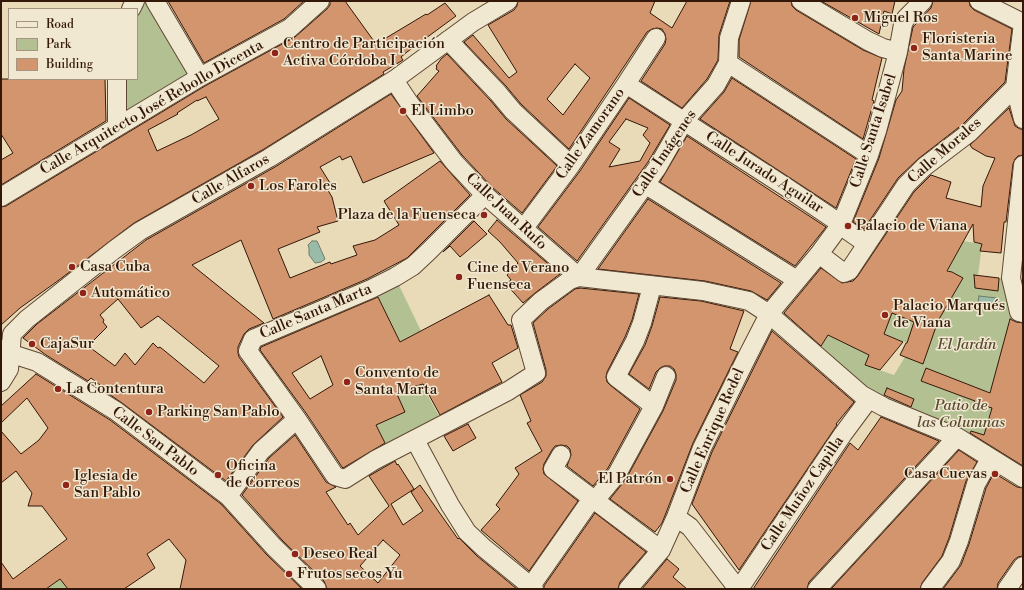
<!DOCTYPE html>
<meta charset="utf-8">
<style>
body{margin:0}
#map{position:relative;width:1024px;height:590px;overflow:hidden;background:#e9dbb8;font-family:"Libre Bodoni",serif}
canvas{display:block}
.frame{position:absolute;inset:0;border:2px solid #331708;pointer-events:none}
.legend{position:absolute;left:8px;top:8px;width:130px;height:72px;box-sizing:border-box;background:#f1e8d1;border:1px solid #a59481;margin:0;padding:5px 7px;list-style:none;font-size:12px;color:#331708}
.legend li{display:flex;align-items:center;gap:8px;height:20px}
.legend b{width:20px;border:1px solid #a59481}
</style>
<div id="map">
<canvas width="1024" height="590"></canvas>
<div class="frame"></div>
<ul class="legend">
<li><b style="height:5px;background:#f1e8d1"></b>Road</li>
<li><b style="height:11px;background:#b3c192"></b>Park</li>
<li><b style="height:11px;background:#d2956e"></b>Building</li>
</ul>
</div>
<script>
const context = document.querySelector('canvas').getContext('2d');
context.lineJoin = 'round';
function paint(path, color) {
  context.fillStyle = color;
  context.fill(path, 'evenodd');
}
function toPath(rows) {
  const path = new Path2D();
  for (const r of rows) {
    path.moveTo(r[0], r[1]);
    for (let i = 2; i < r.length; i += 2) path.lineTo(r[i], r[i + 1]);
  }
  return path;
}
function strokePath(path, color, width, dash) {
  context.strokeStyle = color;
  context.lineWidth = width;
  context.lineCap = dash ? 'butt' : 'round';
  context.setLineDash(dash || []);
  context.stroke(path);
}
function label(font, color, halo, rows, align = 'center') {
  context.font = font + ' "Libre Bodoni",serif';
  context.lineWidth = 3;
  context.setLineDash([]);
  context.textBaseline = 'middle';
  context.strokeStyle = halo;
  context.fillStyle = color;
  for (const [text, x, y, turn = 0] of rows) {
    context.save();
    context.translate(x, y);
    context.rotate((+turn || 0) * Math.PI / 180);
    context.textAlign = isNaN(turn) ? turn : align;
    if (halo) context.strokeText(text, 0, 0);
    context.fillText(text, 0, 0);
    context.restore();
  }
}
const green = toPath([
 [142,1,150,1,190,77,127,111,124,109,121,79,137,79,137,12],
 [963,241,982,244,978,276,998,291,999,278,1008,279,1015,316,1010,319,990,393,926,368,921,381,975,401,974,403,982,405,994,402,984,435,971,431,967,440,910,411,914,399,887,388,882,401,819,350,828,335,869,355,865,365,894,375,905,357,923,363,938,321,963,278,948,270],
 [396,279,421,331,400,342,375,290],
 [892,313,914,322,907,343,884,334],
 [419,380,443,423,388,449,376,425,396,392,412,387],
 [60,579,68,589,46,589]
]);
const water = toPath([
 [312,241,317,241,325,259,321,262,315,263,309,255,309,248,308,245,312,241],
 [979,296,997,298,997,304,978,302,979,296]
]);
const building = toPath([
 [168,1,304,1,284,19,204,63,168,1],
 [330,1,345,1,376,44,426,14,427,15,445,3,456,16,407,52,401,57,403,60,383,72,384,74,264,149,134,223,59,280,20,308,1,325,1,207,6,206,205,86,295,37,327,9,330,5,330,1],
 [206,97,219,119,191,135,157,151,148,130,178,114,177,113,197,100,197,101,206,97],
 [518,1,655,1,650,13,672,28,687,1,730,1,719,35,718,60,707,79,682,108,641,81,665,44,666,39,665,34,662,29,657,28,652,29,647,32,569,149,521,104,506,86,464,42,473,35,509,78,517,72,488,25,514,10,517,6,518,1],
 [575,64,590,78,563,115,547,99,575,64],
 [751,1,791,1,792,6,796,10,863,50,882,58,872,100,874,101,863,139,739,57,739,40,751,1],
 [821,1,895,1,892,14,884,11,879,34,821,1],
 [933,1,969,1,970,6,974,10,1012,29,1005,82,963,124,918,159,898,178,864,229,853,222,879,158,896,100,902,91,904,69,913,27,931,8,933,1],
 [447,54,490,100,506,119,557,166,522,213,492,187,462,155,417,96,439,71,436,69,437,67,436,66,441,59,447,54],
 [732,78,856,159,836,208,700,119,724,92,732,78],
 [1,79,105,79,106,121,1,185,1,160,13,153,1,134,1,79],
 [391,94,434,153,363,183,351,156,342,160,340,156,320,167,330,183,326,187,332,197,338,221,317,227,320,232,278,249,290,278,330,262,331,264,357,255,353,246,375,240,399,225,384,201,440,161,470,195,407,258,367,279,273,319,241,240,192,265,264,323,249,329,244,334,238,347,238,353,239,357,283,417,253,445,226,481,122,403,109,394,110,393,91,378,88,381,46,355,23,338,37,324,146,240,275,167,391,94],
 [118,299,141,328,158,316,219,366,204,383,160,347,158,348,153,343,135,365,125,353,115,366,88,346,107,327,103,322,104,320,100,315,118,299],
 [629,98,670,125,648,162,577,261,538,227,580,171,629,98],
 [626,119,648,128,643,135,650,143,640,161,609,167,620,149,609,142,626,119],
 [1009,108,1015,126,1020,129,1023,129,1023,155,1018,156,1015,159,1013,164,1006,222,1004,222,1001,253,980,251,982,244,974,242,973,224,947,271,952,272,963,278,938,321,923,364,900,355,906,343,907,343,914,322,892,313,884,334,903,342,880,370,865,365,869,355,828,335,821,346,784,313,821,268,842,283,853,281,857,277,914,192,931,175,951,182,946,198,981,207,983,186,995,158,986,156,972,148,970,145,1009,108],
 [687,136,826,227,795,266,660,182,687,136],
 [648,199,781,283,767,300,751,291,705,281,598,269,648,199],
 [497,220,560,274,535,293,523,303,506,284,511,280,507,275,518,263,500,242,488,231,497,220],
 [474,221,487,234,460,257,450,246,443,252,474,221],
 [974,275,999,278,998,291,975,288,974,275],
 [580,288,639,294,632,320,625,337,607,372,606,377,607,382,610,385,640,409,608,468,593,486,567,466,571,455,570,449,567,446,561,445,555,446,552,450,544,464,543,469,544,474,578,501,529,571,481,530,500,509,496,505,519,474,515,468,542,451,527,423,531,421,520,395,542,382,546,376,546,370,533,323,548,309,575,289,580,288],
 [489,295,508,325,511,325,518,348,492,363,502,382,440,415,423,384,396,392,405,412,376,425,385,443,343,468,342,467,306,413,260,350,261,347,378,297,400,342,489,295],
 [321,356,333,385,310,399,292,373,321,356],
 [660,297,701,301,744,311,730,349,738,352,693,443,666,513,662,523,655,532,610,499,626,479,663,411,676,380,676,374,674,369,670,366,664,366,660,368,656,372,649,389,629,374,645,345,652,326,660,297],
 [1010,319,1016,322,1023,323,1023,466,970,433,971,431,984,435,992,408,974,403,975,401,921,381,926,368,990,393,1010,319],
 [772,331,854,402,836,424,837,425,739,570,692,504,712,452,772,331],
 [36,374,110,420,221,504,266,554,302,589,180,589,186,560,169,539,147,554,155,568,124,589,68,589,60,579,46,589,1,589,1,562,13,579,67,539,42,506,28,506,32,493,16,471,1,483,1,431,21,454,39,440,48,428,27,398,1,423,1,406,36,374],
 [887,388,914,399,911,407,884,395,887,388],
 [881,417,939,441,809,582,807,589,753,589,850,443,858,450,881,417],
 [468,424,476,438,453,451,444,436,468,424],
 [295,435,326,482,336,487,326,492,348,525,350,523,358,535,389,506,369,476,395,461,397,465,398,464,414,489,391,504,403,525,423,511,411,492,420,485,458,539,459,538,477,556,517,589,327,589,324,581,282,540,242,495,269,458,295,435],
 [383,540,400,555,378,583,360,566,383,540],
 [959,450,977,462,966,481,949,538,942,556,922,583,920,589,831,589,959,450],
 [994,473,1017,487,1023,488,1023,556,1018,557,1014,560,998,583,997,589,943,589,961,565,969,544,986,488,994,473],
 [595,513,646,552,620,582,618,589,544,589,544,586,595,513],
 [667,559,679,569,673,577,687,589,642,589,667,559]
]);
const minor = toPath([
 [155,1,200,77],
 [801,1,868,41,883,48,898,52],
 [979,1,1023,23],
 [131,9,135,1],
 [1023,23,1015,87,1023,119],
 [448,40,498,93,513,111,571,165],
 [728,63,869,155],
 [394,80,410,104,454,162,485,195,579,277,703,291,749,301,769,314,862,395,884,407,957,437,1023,478],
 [626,84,786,187,841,224,844,228,867,244],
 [117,127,117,79],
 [1023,165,1011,278,1019,312,1023,313],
 [646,185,797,280],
 [485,195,429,251,413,266,395,277,371,289,253,339,248,351,297,419,335,476,345,479,375,460,508,391,536,373,521,320,541,301,570,280,579,277,657,168,684,121,716,85,728,63,729,38,741,1],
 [1,197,200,77,290,28,320,1],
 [524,228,571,165,626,84,656,38],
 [819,254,844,273,849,271,906,185,924,167,970,132,1015,87],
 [652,286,642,323,635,341,616,377,654,406],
 [1,349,9,353,37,362,116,411,228,496,274,547,317,589],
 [1,382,9,369,12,334,27,319,114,250,140,231,269,158,394,80,473,22,508,1],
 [415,440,450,505,467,532,484,548,534,589],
 [561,455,553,469,661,550],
 [228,496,261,451,297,419],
 [676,517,690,527,738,589],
 [531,586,591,500,597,498,617,474,654,406,666,376],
 [628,589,661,550,676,517,702,448,747,357,769,314,819,254,841,224,869,155,877,131,898,52,903,24,906,18,923,1],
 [739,589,843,434,869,399],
 [817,589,957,437],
 [930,589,951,561,959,541,976,484,990,459],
 [1007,589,1023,566]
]);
const markers = [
 [855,18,4,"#8f2418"],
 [914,48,4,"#8f2418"],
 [275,53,4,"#8f2418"],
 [403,111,4,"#8f2418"],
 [251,186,4,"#8f2418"],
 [484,215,4,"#8f2418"],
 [848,226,4,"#8f2418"],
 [72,267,4,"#8f2418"],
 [459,277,4,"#8f2418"],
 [83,293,4,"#8f2418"],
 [885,315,4,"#8f2418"],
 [32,344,4,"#8f2418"],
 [347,382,4,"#8f2418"],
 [58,389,4,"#8f2418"],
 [149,412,4,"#8f2418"],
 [995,474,4,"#8f2418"],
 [218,475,4,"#8f2418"],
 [670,479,4,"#8f2418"],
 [66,485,4,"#8f2418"],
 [295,554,4,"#8f2418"],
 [289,574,4,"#8f2418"]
];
const poiNames = [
 ["Miguel Ros",863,18],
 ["Floristeria",922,39],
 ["Santa Marine",922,56],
 ["Centro de Participación",283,44],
 ["Activa Córdoba I",283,61],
 ["El Limbo",411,111],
 ["Los Faroles",259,186],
 ["Plaza de la Fuenseca",476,215,"right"],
 ["Palacio de Viana",856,226],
 ["Casa Cuba",80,267],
 ["Cine de Verano",467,268],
 ["Fuenseca",467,285],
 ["Automático",91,293],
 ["Palacio Marqués",893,306],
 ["de Viana",893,323],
 ["CajaSur",40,344],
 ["Convento de",355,373],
 ["Santa Marta",355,390],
 ["La Contentura",66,389],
 ["Parking San Pablo",157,412],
 ["Oficina",226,466],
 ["de Correos",226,483],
 ["Casa Cuevas",987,474,"right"],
 ["Iglesia de",74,476],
 ["San Pablo",74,493],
 ["El Patrón",662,479,"right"],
 ["Deseo Real",303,554],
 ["Frutos secos Yu",297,574]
];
const streetNames = [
 ["Calle Arquitecto José Rebollo Dicenta",152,108,-30],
 ["Calle Santa Isabel",874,131,-72],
 ["Calle Zamorano",591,134,-55],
 ["Calle Morales",945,151,-41],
 ["Calle Imágenes",665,154,-56],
 ["Calle Jurado Aguilar",764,173,33],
 ["Calle Alfaros",231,180,-30],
 ["Calle Juan Rufo",506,212,43],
 ["Calle Santa Marta",316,312,-23],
 ["Calle Enrique Redel",713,431,-66],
 ["Calle San Pablo",155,442,37],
 ["Calle Muñoz Capilla",803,494,-56]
];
const parkNames = [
 ["El Jardín",967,345],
 ["Patio de",961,406],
 ["las Columnas",961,423]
];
paint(green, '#b3c192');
paint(water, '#99bca9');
strokePath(water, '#707a69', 1);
paint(building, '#d2956e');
strokePath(building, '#331708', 1);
strokePath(minor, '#604834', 20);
strokePath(minor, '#f1e8d1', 18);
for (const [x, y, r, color] of markers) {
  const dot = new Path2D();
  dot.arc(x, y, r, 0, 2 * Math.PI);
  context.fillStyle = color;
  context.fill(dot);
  strokePath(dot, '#f1e8d1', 1.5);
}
label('15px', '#331708', '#f1e8d1', poiNames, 'left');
label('15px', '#331708', '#f1e8d1', streetNames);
label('italic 15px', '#594a31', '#f1e8d1', parkNames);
</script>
